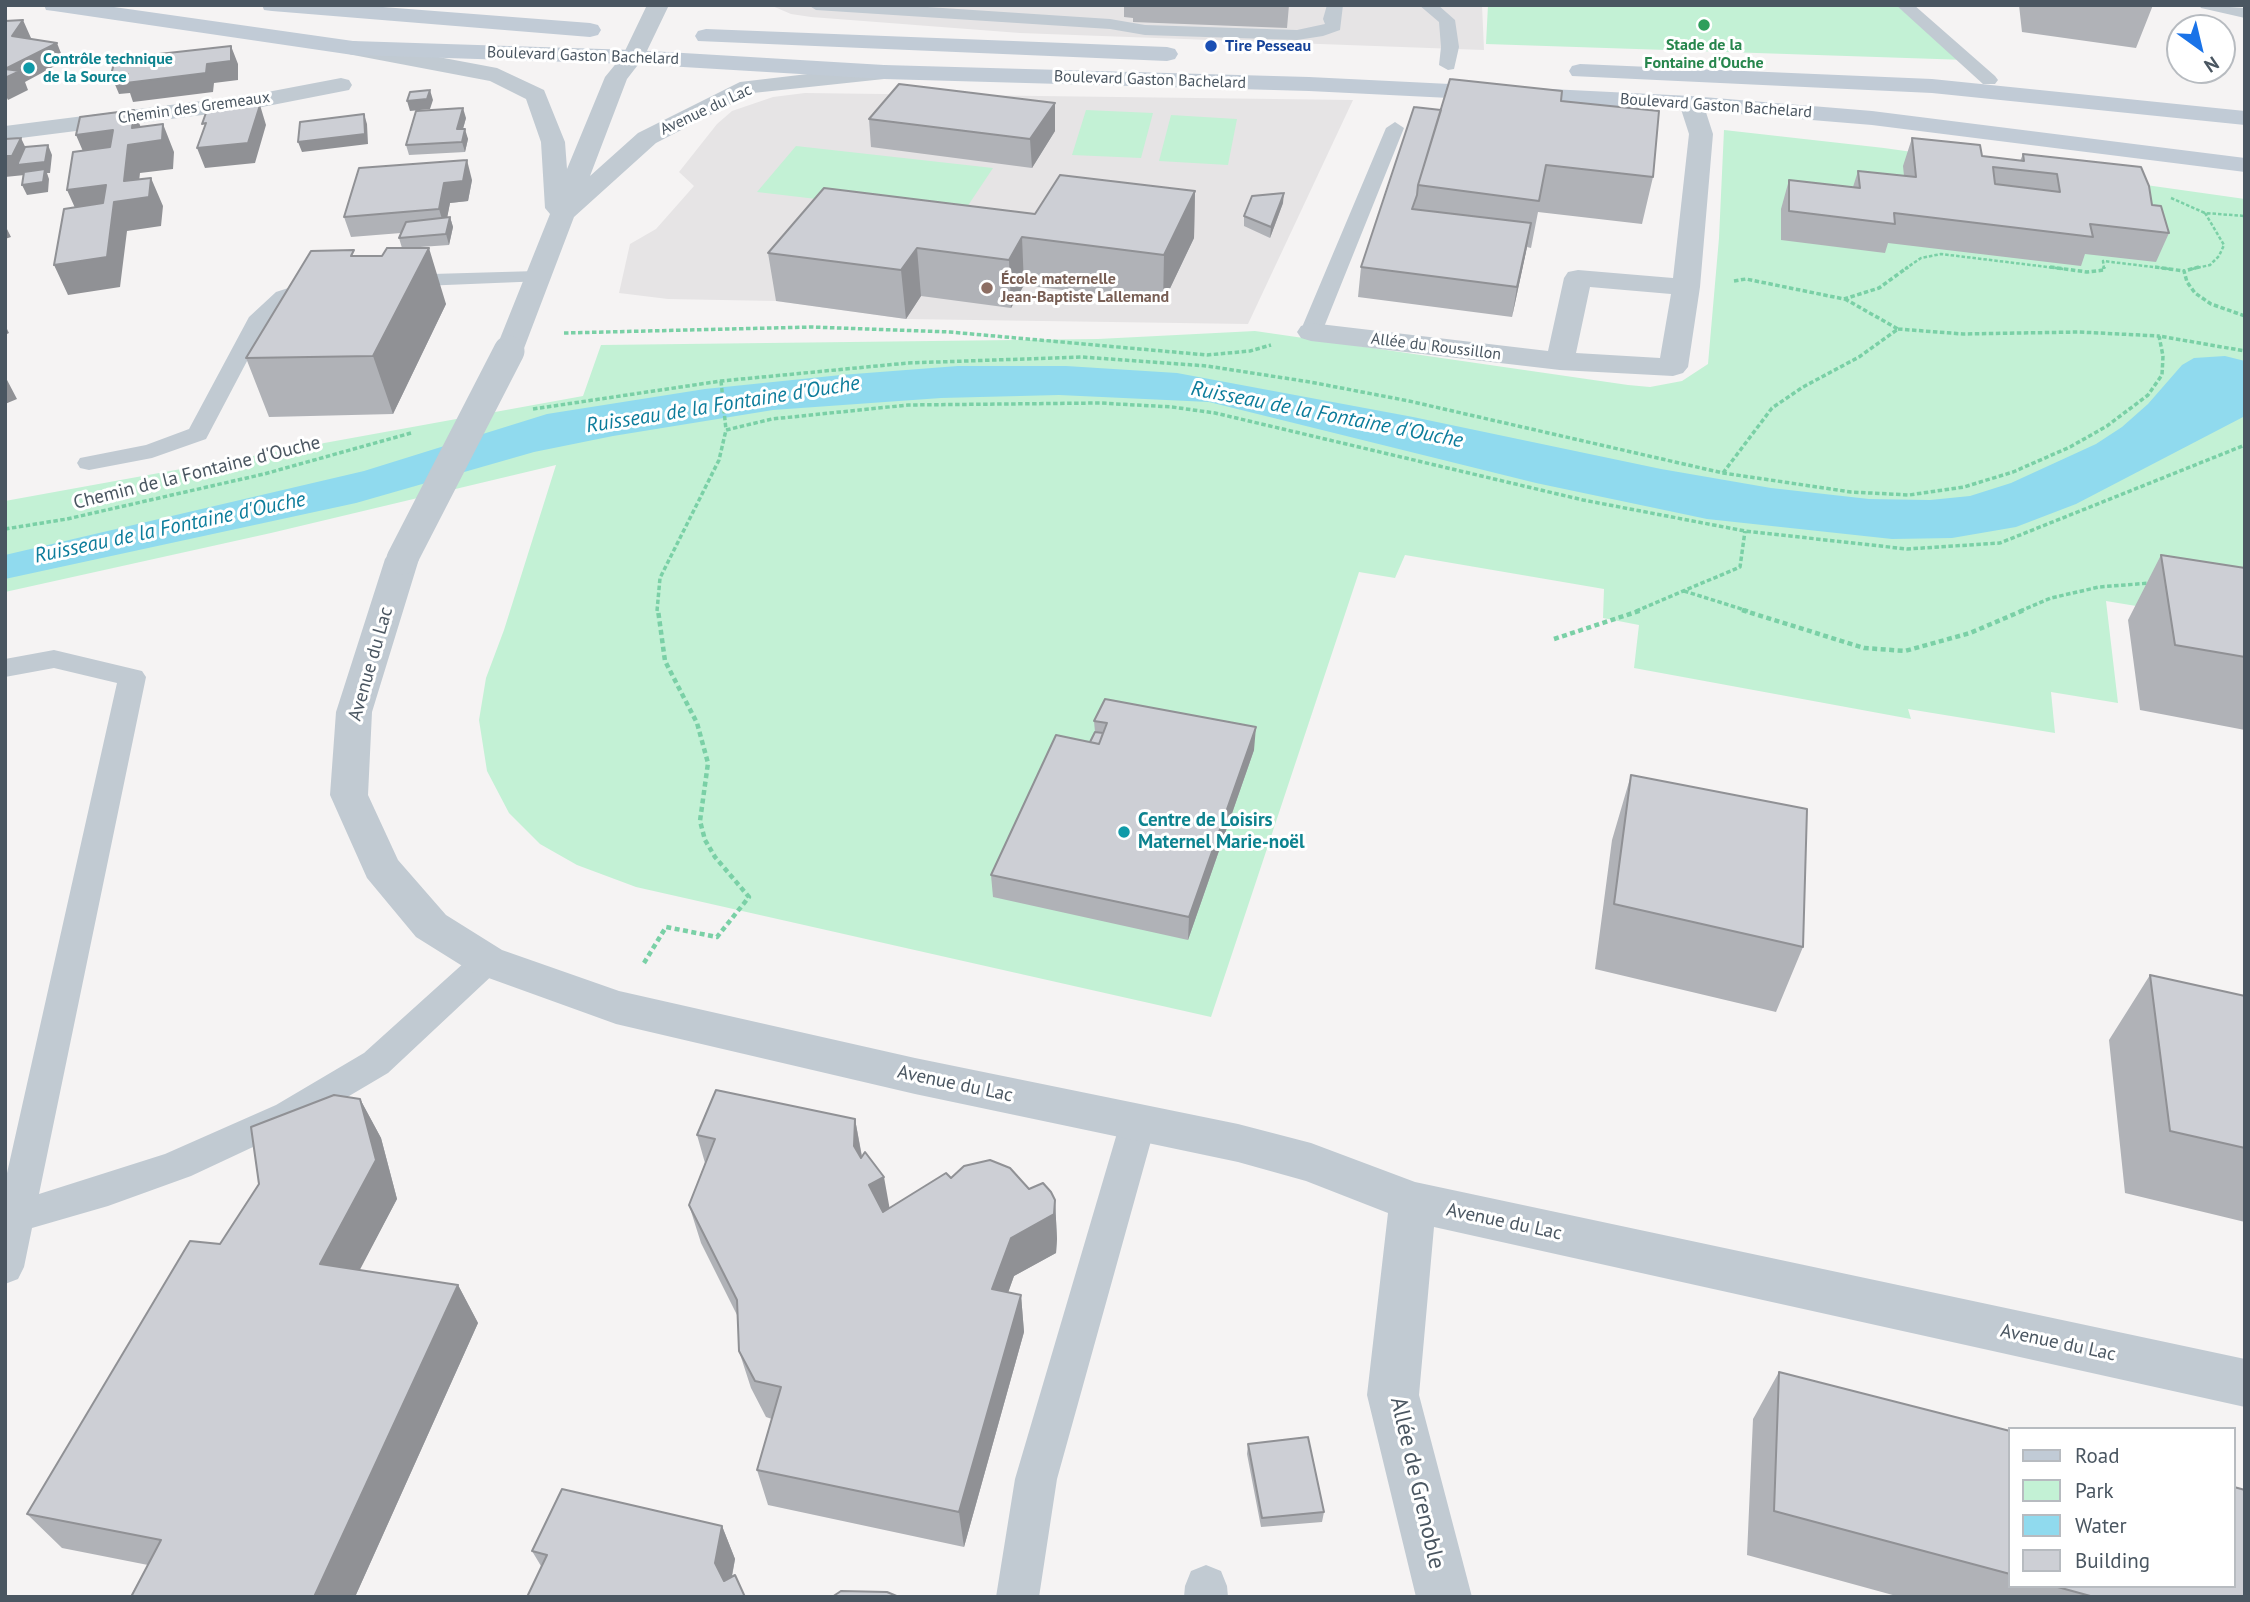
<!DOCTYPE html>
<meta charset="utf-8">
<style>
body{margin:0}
#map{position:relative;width:2250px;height:1602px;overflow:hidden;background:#f5f3f3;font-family:"PT Sans",sans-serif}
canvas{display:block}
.frame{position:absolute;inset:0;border:7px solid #4a5661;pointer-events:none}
.legend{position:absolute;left:2008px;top:1427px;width:228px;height:161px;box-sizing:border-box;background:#fff;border:2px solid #b7bbc0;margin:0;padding:9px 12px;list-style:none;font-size:21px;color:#4a5661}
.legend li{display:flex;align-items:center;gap:14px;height:35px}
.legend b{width:35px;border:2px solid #b7bbc0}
.north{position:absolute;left:2166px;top:14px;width:70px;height:70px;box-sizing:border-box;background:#fff;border:2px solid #b7bbc0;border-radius:50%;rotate:146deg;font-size:19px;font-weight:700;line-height:28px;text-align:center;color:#4a5661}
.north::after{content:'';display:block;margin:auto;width:24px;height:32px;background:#1a73e8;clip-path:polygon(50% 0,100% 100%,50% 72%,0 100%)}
</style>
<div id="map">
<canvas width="2250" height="1602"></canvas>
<div class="frame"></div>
<ul class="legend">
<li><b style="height:9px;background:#c1cbd6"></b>Road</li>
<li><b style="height:19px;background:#c3f1d5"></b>Park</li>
<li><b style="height:19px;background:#90daee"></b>Water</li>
<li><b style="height:19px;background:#cdcfd5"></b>Building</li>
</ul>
<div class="north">N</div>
</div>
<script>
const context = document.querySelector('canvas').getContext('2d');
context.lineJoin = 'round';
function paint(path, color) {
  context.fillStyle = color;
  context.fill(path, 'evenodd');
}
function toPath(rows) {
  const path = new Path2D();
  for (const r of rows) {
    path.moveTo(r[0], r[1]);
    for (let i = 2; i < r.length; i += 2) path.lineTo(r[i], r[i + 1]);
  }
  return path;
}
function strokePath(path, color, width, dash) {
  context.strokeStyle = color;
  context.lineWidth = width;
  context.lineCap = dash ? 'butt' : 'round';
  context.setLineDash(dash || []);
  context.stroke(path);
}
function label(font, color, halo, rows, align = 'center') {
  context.font = font + ' "PT Sans",sans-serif';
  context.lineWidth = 6;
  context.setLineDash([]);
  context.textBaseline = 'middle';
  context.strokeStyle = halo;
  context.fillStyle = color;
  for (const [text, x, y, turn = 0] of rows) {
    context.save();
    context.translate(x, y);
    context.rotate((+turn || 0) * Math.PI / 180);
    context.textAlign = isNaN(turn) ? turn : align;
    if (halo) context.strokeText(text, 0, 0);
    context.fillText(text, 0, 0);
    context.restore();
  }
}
const education = toPath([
 [770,5,1482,5,1484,50,1020,33,811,17,791,14],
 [805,93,1353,100,1248,324,906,319,776,301,668,299,619,293,630,244,656,229,694,186,679,172,717,124,732,111,773,97]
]);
const green = toPath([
 [1488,5,1896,5,1967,60,1486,44],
 [1086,110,1153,113,1141,158,1072,155],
 [1171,115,1237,119,1228,165,1159,161],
 [1724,130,1884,148,2245,199,2245,624,2106,601,2118,703,2051,692,2055,733,1908,709,1911,719,1634,668,1639,625,1603,618,1604,589,1405,555,1395,578,1359,572,1211,1017,636,887,577,865,540,844,509,813,487,771,479,720,486,678,504,630,556,465,271,533,5,592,5,501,583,396,601,345,1098,339,1255,331,1628,385,1650,387,1682,381,1708,364,1719,238],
 [796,146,993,168,961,216,757,192]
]);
const water = toPath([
 [2225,356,2245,361,2245,416,2076,504,2016,527,1952,538,1892,539,1707,519,1536,483,1209,402,1059,395,941,398,773,410,613,436,534,452,356,503,5,579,5,555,364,471,547,414,705,389,841,375,958,366,1066,366,1177,373,1413,417,1661,469,1771,488,1869,499,1930,500,1970,496,2011,483,2096,444,2122,427,2148,404,2182,365,2194,358]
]);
const pathFar2 = toPath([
 [2171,198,2205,213],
 [1905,269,1921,258,1941,254,2064,269],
 [2104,269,2103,261,2170,269],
 [2192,269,2210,265,2219,256,2224,245,2205,213,2245,216]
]);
const pathFar1 = toPath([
 [2050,267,2087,272,2104,270,2104,267],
 [2155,267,2184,271],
 [2199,267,2184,271,2187,282,2195,293,2211,304,2245,316],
 [1734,281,1746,279,1844,299,1879,288,1908,267],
 [1898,329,1963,334,2079,332,2159,336],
 [564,333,812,327,950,332,1207,355,1250,351,1271,345],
 [721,381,726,430],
 [533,409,721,381,908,363,1082,357,1207,366,1310,382,1409,401,1723,473,1851,492,1909,495,1964,487,2013,472,2070,447,2107,426,2148,395,2162,375,2163,356,2159,336,2245,351],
 [1723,473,1772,408,1803,387,1859,357,1898,329,1845,299],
 [5,529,67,519,264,474,411,433],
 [1684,591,1748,611],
 [657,611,660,578,719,460,726,430,772,419,908,405,1100,403,1172,407,1215,413,1583,500,1745,531,1907,549,2000,543,2245,445],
 [1636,611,1740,567,1745,531],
 [2020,611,2051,598,2099,587,2150,583]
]);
const path = toPath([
 [1742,610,1864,648,1905,651,1970,633,2024,610],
 [1554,639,1642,610],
 [644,963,666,927,717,937,749,897,715,857,705,840,700,821,708,763,697,723,665,661,658,610]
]);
const lane = toPath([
 [808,5,897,5,1110,19,1145,25,1297,30,1325,24,1323,19,1327,5,1343,5,1340,30,1323,36,1297,40,1145,35,1110,29,816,10,808,5],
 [1419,5,1438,5,1455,20,1459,47,1454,69,1448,70,1439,65,1441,47,1439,22,1419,5],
 [1896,5,1914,5,1995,76,1998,80,1995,84,1983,84,1896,5],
 [2199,5,2245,8,2245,18,2201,8,2199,5],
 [1395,122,1404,128,1322,332,1319,337,1311,339,1303,337,1300,332,1386,128,1395,122],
 [537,271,544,273,547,277,544,281,397,287,390,285,386,281,390,277,397,275,537,271],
 [319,278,326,280,330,284,326,288,292,302,266,325,206,439,152,458,89,470,80,468,77,463,80,458,146,445,189,429,249,317,276,292,319,278],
 [54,650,142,671,146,677,39,1194,165,1154,276,1105,364,1053,476,952,487,949,498,952,503,961,498,970,388,1073,300,1125,191,1176,108,1206,32,1228,24,1267,18,1279,5,1284,5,1182,117,683,54,668,5,677,5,659,54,650],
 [1138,1108,1150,1113,1156,1123,1057,1479,1039,1597,996,1597,1015,1479,1120,1123,1126,1113,1138,1108],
 [1206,1565,1221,1571,1227,1586,1228,1597,1184,1597,1185,1586,1191,1571,1206,1565]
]);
const street = toPath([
 [647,5,669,5,644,57,627,79,590,176,638,133,740,82,884,65,892,67,895,72,892,77,884,79,753,93,656,143,574,217,523,351,519,357,509,360,499,357,495,351,550,214,545,208,541,142,526,99,490,81,353,55,345,53,342,48,345,43,353,41,497,68,544,90,565,142,567,169,605,77,623,55,647,5],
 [341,78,349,80,352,85,349,90,257,108,5,140,5,126,257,94,341,78],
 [1691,96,1699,98,1703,103,1713,134,1700,287,1688,367,1683,373,1673,376,1560,370,1311,341,1301,338,1297,332,1301,326,1311,323,1548,351,1564,278,1568,272,1578,270,1673,278,1689,134,1679,103,1683,98,1691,96],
 [1590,287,1671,294,1660,358,1576,353,1590,287],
 [402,549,414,552,419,559,372,712,368,795,398,860,446,915,502,950,619,991,915,1058,1238,1124,1311,1143,1415,1182,2245,1359,2245,1407,1434,1227,1419,1395,1472,1597,1416,1597,1367,1395,1388,1213,1306,1181,1238,1162,915,1094,616,1024,472,972,416,937,367,878,330,795,336,712,385,559,390,552,402,549]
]);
const secondary = toPath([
 [44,5,100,5,353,41,633,50,884,65,1309,77,1691,96,1872,111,2245,158,2245,172,1872,125,1691,110,1309,91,884,79,633,64,353,55,54,11,46,10,44,5],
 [262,5,357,5,590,23,598,25,601,30,598,35,590,37,272,11,264,10,262,5],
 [706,29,1167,47,1175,49,1178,54,1175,59,1167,61,698,41,695,36,698,31,706,29],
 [1580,64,1932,79,2245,111,2245,125,1932,93,1572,76,1569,71,1572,66,1580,64]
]);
const streetBridge = toPath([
 [402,559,509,351]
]);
const wall = toPath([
 [1124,5,1289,5,1287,28,1133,22,1133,18,1124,17],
 [2019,5,2153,5,2136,48,2022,32],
 [1441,110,1653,177,1642,224,1538,212,1531,248,1527,247,1512,317,1358,297,1361,267],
 [466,118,463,129,468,139,465,152,409,155,406,145],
 [869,119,1055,131,1032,168,871,147],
 [1912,138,1982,156,2020,161,2023,154,2152,205,2169,233,2156,262,2085,254,2081,266,1888,243,1885,253,1781,240,1781,209,1789,180,1853,187,1858,171,1904,176,1903,166],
 [472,180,468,201,450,203,447,217,450,217,453,227,449,245,406,248,446,304,393,414,269,417,246,358,356,256,382,256,402,248,399,238,401,233,351,237,344,217],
 [1195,191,1194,238,1163,303,1024,285,1011,308,921,296,906,319,776,301,768,253],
 [1283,203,1270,238,1244,226,1244,216],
 [2161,555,2245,568,2245,730,2140,710,2128,620],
 [1094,721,1254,750,1188,940,993,897,991,875,1090,742,1095,732],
 [1631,775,1803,947,1776,1012,1595,969,1612,840],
 [2150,975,2245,996,2245,1222,2125,1193,2109,1040],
 [360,1099,381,1138,397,1199,359,1270,458,1285,478,1323,355,1597,130,1597,148,1565,62,1548,27,1514,220,1244],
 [855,1119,862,1156,889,1208,951,1178,1029,1189,1055,1200,1057,1239,1056,1253,1014,1276,1008,1292,1021,1295,1024,1332,964,1547,768,1505,757,1470,772,1419,766,1417,751,1388,739,1351,738,1317,701,1243,689,1205,705,1163,697,1135],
 [1779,1372,2010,1431,2010,1586,2234,1586,2245,1597,1900,1597,1747,1555,1753,1419],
 [1248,1444,1324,1512,1322,1522,1261,1527,1247,1454],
 [722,1526,735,1559,732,1577,745,1597,541,1566,532,1551]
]);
const shadedWall = toPath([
 [23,20,31,38,20,55,12,36],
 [57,43,64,61,25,82,28,90,8,100,5,94,5,69],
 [231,46,238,64,238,80,214,83,213,92,133,102,130,93,119,94,111,75,207,64],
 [430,90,433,100,430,109,410,111,407,101],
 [1055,103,1055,131,1032,168,1030,139],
 [260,105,266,125,255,163,205,168,197,148],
 [463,108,466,118,460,139,457,129],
 [134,110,145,138,163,124,174,152,173,169,140,173,137,199,151,178,163,206,161,226,127,231,120,287,68,295,54,265,80,219,67,190,124,181,128,145],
 [364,114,367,124,368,144,302,152,298,142],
 [465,129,468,139,465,152,462,142],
 [113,130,124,158,88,163,76,135],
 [21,138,30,157,48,145,52,155,50,173,47,173,49,179,48,192,27,195,22,185,44,173,5,177,5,156],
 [467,160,472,180,468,201,450,203,445,229,439,209,444,183],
 [1195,191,1194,238,1163,303,1164,255],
 [1284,193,1283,203,1270,238,1271,227],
 [450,217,453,227,449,245,446,234],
 [1531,223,1526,252,1512,317,1517,287],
 [5,227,6,227,11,237,5,239],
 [1022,237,1024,285,1011,308,1009,260],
 [429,248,446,304,393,414,373,356],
 [917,248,921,296,906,319,901,270],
 [5,325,9,333,5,335],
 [5,378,6,378,17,399,5,404],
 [1256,727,1254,750,1188,940,1189,917],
 [360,1099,381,1138,397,1199,343,1302,320,1264],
 [855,1119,862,1158,861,1185,854,1146],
 [884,1177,891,1216,876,1224,869,1185],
 [1055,1200,1057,1239,1056,1253,1014,1276,996,1327,992,1289,1011,1238],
 [458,1285,478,1323,355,1597,314,1597],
 [1021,1295,1024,1332,964,1547,959,1512],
 [722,1526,735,1559,728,1596,715,1563]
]);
const building = toPath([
 [23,20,12,36,57,43,5,69,20,71,5,78,5,21,23,20],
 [231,46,231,61,207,64,206,73,126,83,128,74,111,75,114,63,123,58,231,46],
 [1450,79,1562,91,1561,101,1659,111,1653,177,1546,165,1539,201,1418,185,1450,79],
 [899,84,1055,103,1030,139,869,119,899,84],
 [430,90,427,99,407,101,410,92,430,90],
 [260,105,248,143,197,148,206,123,202,124,207,110,260,105],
 [1414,107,1441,110,1418,185,1417,195,1412,209,1531,223,1517,287,1361,267,1414,107],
 [463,108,457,129,465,129,462,142,406,145,416,111,463,108],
 [134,110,132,128,163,124,162,140,128,145,124,181,151,178,149,197,114,202,107,257,54,265,64,209,103,203,106,185,67,190,73,152,110,147,113,130,76,135,80,117,134,110],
 [364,114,365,134,298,142,300,122,364,114],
 [21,138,12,156,5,156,5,139,21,138],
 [1912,138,1980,145,1982,156,2024,161,2023,154,2141,167,2149,186,2152,205,2161,206,2169,233,2090,224,2093,237,1894,213,1895,224,1789,211,1789,180,1860,188,1858,171,1916,177,1912,138],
 [1993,167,2057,174,2060,192,1995,184,1993,167],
 [48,145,45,162,17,165,25,147,48,145],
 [467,160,463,181,444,183,439,209,344,217,359,168,467,160],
 [45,169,43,182,22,185,24,172,45,169],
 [1060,175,1195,191,1164,255,1022,237,1009,260,917,248,901,270,768,253,824,188,1035,214,1060,175],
 [1284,193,1271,227,1244,216,1252,196,1284,193],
 [450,217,446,234,399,238,406,222,450,217],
 [387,248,429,248,373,356,246,358,311,251,354,250,351,256,382,256,387,248],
 [2161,555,2245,568,2245,657,2175,645,2161,555],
 [1105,699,1256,727,1189,917,991,875,1056,735,1099,744,1107,723,1094,721,1105,699],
 [1095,732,1103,733,1099,744,1090,742,1095,732],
 [1631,775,1807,809,1803,947,1614,904,1631,775],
 [2150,975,2245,996,2245,1148,2170,1131,2150,975],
 [716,1090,855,1119,854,1146,861,1158,865,1152,884,1177,869,1185,883,1212,946,1173,951,1178,964,1166,990,1160,1010,1168,1029,1189,1043,1183,1051,1192,1055,1200,1054,1214,1011,1238,992,1289,1021,1295,959,1512,757,1470,781,1387,755,1381,739,1351,737,1300,689,1205,715,1139,697,1135,716,1090],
 [334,1095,360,1099,376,1160,320,1264,458,1285,314,1597,131,1597,161,1540,27,1514,190,1241,220,1244,259,1184,251,1127,334,1095],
 [1779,1372,2010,1431,2010,1574,1774,1511,1779,1372],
 [1308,1437,1324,1512,1262,1518,1248,1444,1308,1437],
 [2234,1487,2245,1490,2245,1597,2094,1597,2054,1586,2234,1586,2234,1487],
 [562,1489,722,1526,715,1563,724,1581,735,1575,745,1597,527,1597,547,1555,532,1551,562,1489],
 [841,1591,887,1592,899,1597,832,1597,841,1591]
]);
const markers = [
 [1704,25,7,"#2e9e5b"],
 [1211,46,7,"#1a4fb4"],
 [29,68,7,"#0f9aa8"],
 [987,288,7,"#8d6e63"],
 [1124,832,7,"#0f9aa8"]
];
const farLeisurenames = [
 ["Stade de la",1704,45],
 ["Fontaine d'Ouche",1704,63]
];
const farTransitnames = [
 ["Tire Pesseau",1225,46]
];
const farStreetnames = [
 ["Boulevard Gaston Bachelard",583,56,2],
 ["Boulevard Gaston Bachelard",1150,80,2],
 ["Boulevard Gaston Bachelard",1716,106,4],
 ["Chemin des Gremeaux",194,108,-8],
 ["Avenue du Lac",706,110,-25],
 ["Allée du Roussillon",1436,347,7]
];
const farCulturenames = [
 ["Contrôle technique",43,59],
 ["de la Source",43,77]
];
const farEducationnames = [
 ["École maternelle",1001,279],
 ["Jean-Baptiste Lallemand",1001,297]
];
const streetNames = [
 ["Chemin de la Fontaine d'Ouche",197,473,-14],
 ["Avenue du Lac",371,664,-74],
 ["Avenue du Lac",955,1084,12],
 ["Avenue du Lac",1504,1222,12],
 ["Avenue du Lac",2058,1343,12]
];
const cultureNames = [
 ["Centre de Loisirs",1138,821],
 ["Maternel Marie-noël",1138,843]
];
const waterNames = [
 ["Ruisseau de la Fontaine d'Ouche",723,405,-9],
 ["Ruisseau de la Fontaine d'Ouche",1327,415,11],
 ["Ruisseau de la Fontaine d'Ouche",170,528,-12]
];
const nearStreetnames = [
 ["Allée de Grenoble",1417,1483,77]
];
paint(education, '#e6e4e5');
paint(green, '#c3f1d5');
paint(water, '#90daee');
strokePath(pathFar2, '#7ad0a6', 2.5, [3.5, 2]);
strokePath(pathFar1, '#7ad0a6', 3.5, [4.5, 2.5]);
strokePath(path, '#7ad0a6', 4.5, [5, 3.5]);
paint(lane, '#c1cad2');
paint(street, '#c1cad2');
paint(secondary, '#c1cbd6');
strokePath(streetBridge, '#c1cad2', 31);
paint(wall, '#b0b2b7');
paint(shadedWall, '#909195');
paint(building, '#cdcfd5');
strokePath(building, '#909195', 2);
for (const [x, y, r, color] of markers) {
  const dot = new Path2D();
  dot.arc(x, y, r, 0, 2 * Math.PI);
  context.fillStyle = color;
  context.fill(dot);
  strokePath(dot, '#fff', 2.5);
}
label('bold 16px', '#27864d', '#fff', farLeisurenames);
label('bold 16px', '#164399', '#fff', farTransitnames, 'left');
label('16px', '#4a5661', '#fff', farStreetnames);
label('bold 16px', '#0d838f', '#fff', farCulturenames, 'left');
label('bold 16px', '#785e54', '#fff', farEducationnames, 'left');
label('19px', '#4a5661', '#fff', streetNames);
label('bold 19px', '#0d838f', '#fff', cultureNames, 'left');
label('italic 21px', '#0c7c9b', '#fff', waterNames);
label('23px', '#4a5661', '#fff', nearStreetnames);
</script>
